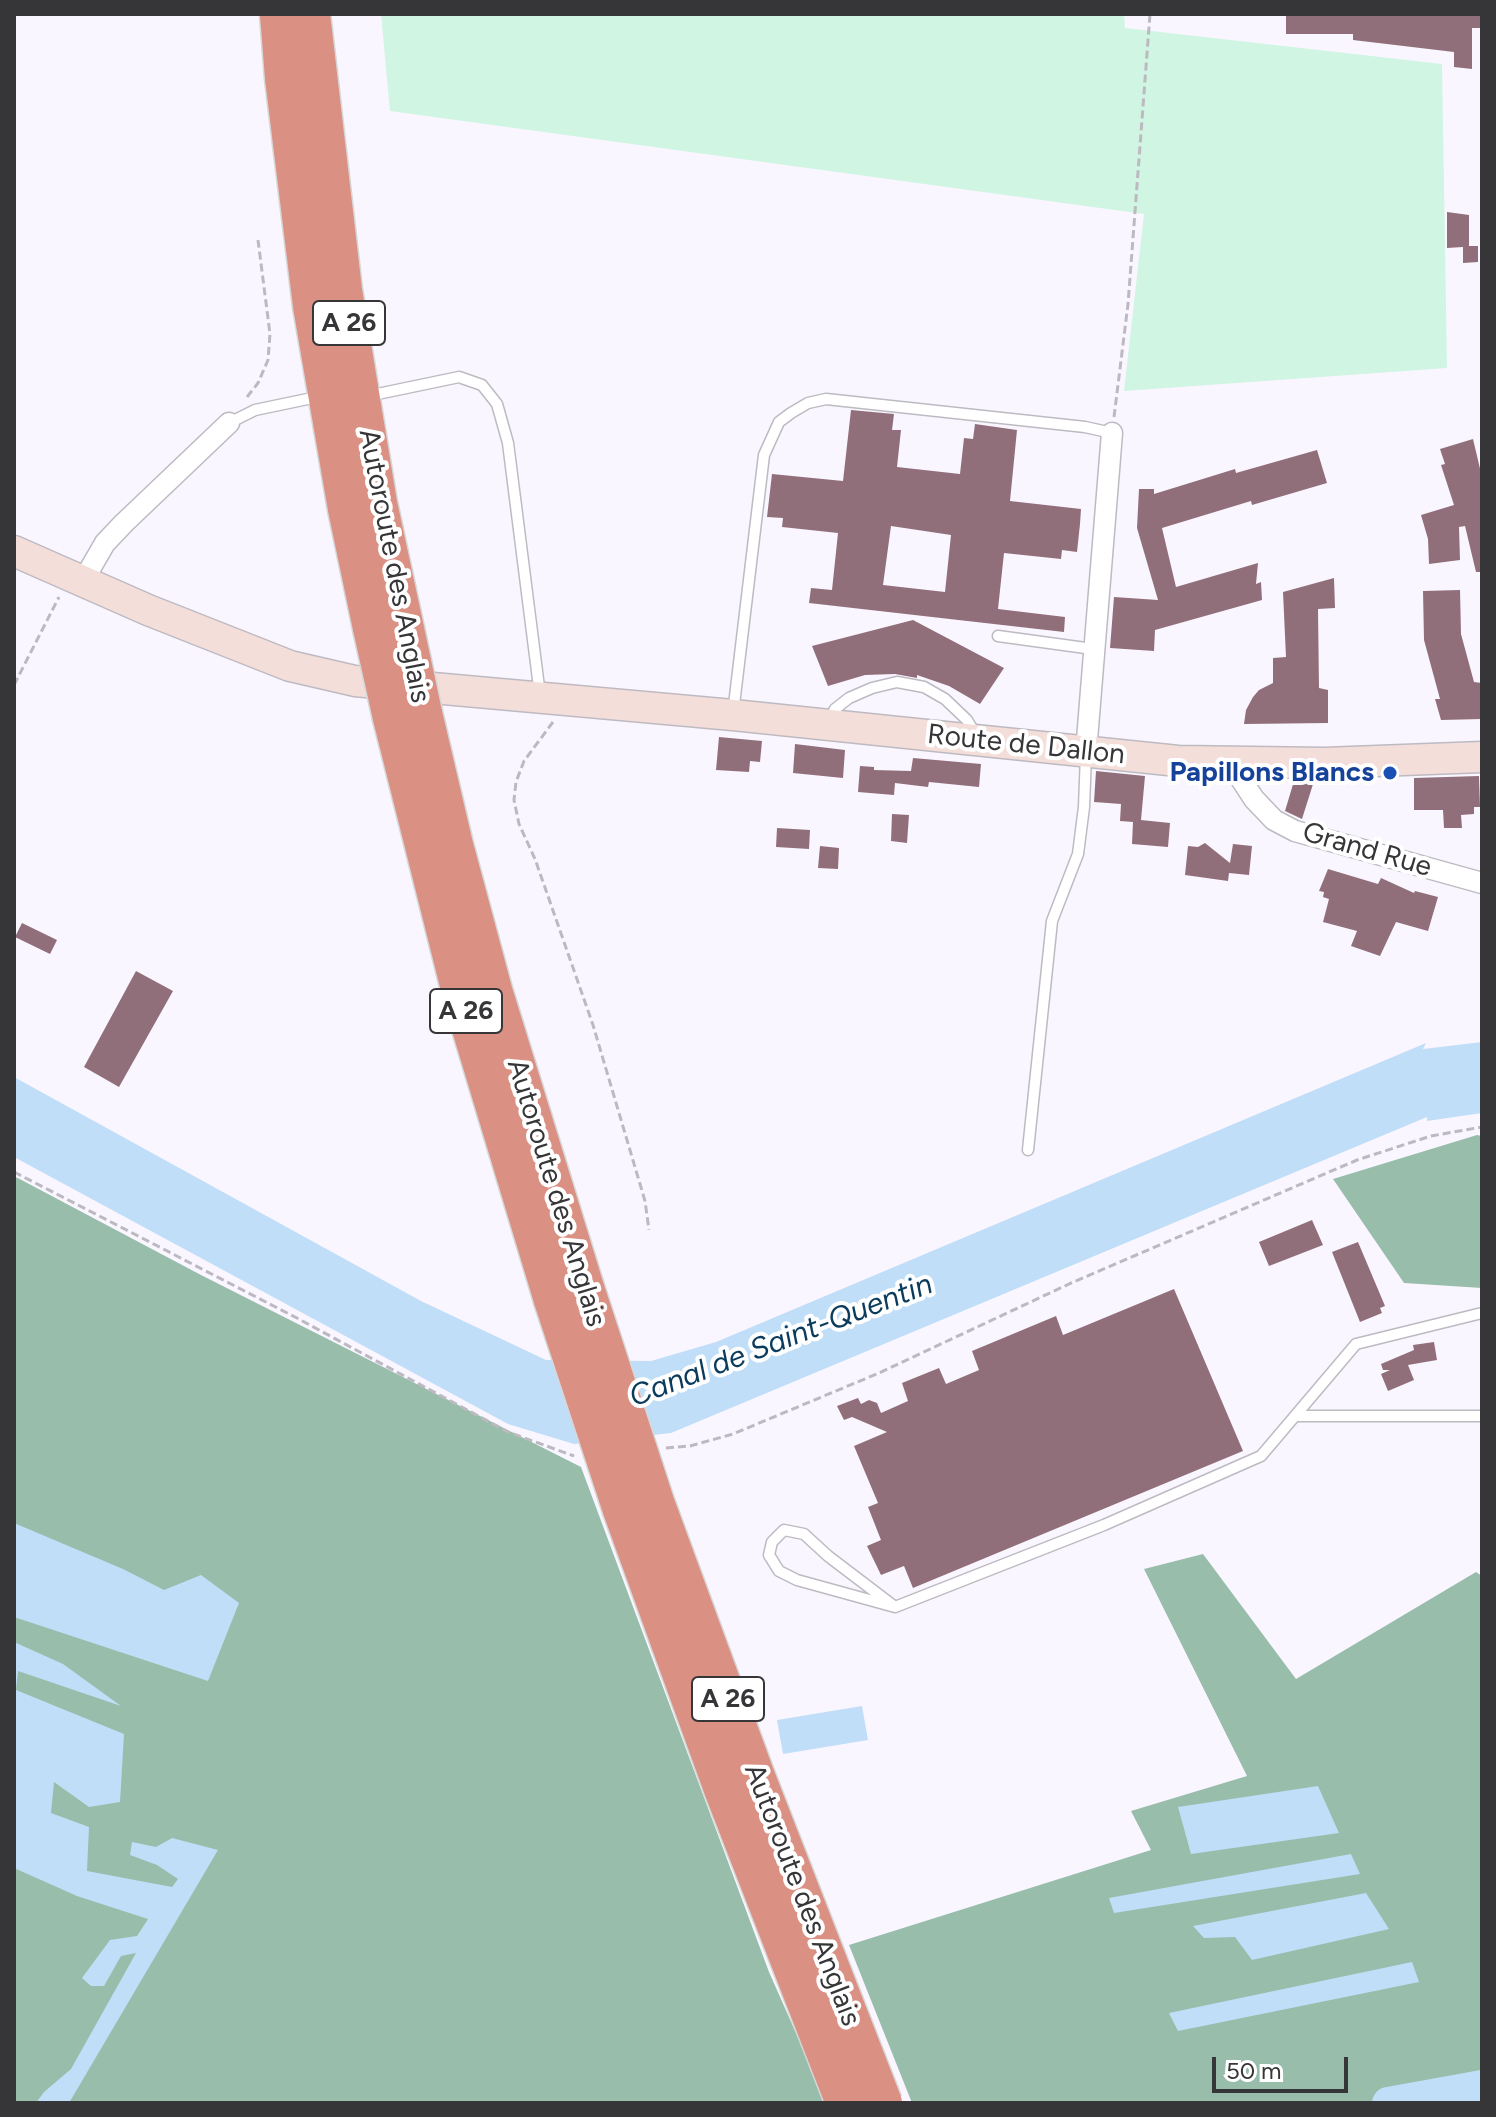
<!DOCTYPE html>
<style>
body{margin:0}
#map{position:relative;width:1496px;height:2117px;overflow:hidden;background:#faf6ff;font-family:Figtree,sans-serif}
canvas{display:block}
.frame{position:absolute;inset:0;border:16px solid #363538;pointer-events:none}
.scale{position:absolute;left:1212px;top:2057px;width:136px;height:36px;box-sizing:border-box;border:4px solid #363538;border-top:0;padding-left:10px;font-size:24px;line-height:28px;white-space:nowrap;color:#363538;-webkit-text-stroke:6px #fff;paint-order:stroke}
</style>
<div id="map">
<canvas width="1496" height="2117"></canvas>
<div class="frame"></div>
<div class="scale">50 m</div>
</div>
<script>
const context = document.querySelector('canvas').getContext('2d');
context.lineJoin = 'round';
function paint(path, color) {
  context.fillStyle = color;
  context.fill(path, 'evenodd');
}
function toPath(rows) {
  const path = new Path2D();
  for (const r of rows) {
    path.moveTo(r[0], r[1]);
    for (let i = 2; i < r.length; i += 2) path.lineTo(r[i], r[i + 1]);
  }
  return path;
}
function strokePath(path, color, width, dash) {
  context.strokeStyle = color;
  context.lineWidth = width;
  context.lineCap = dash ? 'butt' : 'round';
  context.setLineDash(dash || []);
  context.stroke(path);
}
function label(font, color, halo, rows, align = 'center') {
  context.font = font + ' Figtree,sans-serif';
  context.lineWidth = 8;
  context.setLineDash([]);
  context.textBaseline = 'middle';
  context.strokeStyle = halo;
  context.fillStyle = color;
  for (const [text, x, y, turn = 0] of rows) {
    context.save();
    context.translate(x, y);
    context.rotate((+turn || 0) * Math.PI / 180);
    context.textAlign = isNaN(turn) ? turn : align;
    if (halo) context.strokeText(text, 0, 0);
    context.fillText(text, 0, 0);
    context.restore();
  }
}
const green = toPath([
 [381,14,1124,14,1125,28,1442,64,1447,368,1124,391,1144,214,390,111]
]);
const forest = toPath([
 [1477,1135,1482,1136,1482,1288,1404,1283,1333,1179],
 [14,1176,201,1275,581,1467,769,1972,827,2103,14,2103],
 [1203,1554,1296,1679,1476,1572,1482,1576,1482,2103,912,2103,849,1945,1151,1850,1131,1811,1247,1776,1144,1569]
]);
const water = toPath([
 [1482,1042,1482,1113,1427,1121,1427,1117,671,1433,574,1444,508,1424,14,1157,14,1077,421,1301,546,1360,651,1361,716,1342,1426,1043,1423,1049],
 [14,1523,123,1569,164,1590,201,1575,239,1603,208,1681,14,1617],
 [14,1642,63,1664,121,1706,18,1671,16,1690,124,1734,120,1802,89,1807,54,1782,51,1813,89,1827,87,1871,172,1887,178,1879,157,1865,130,1855,132,1842,156,1847,172,1838,218,1850,69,2103,36,2103,44,2092,71,2069,136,1953,121,1956,104,1986,91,1986,82,1978,110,1940,137,1936,148,1919,77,1896,14,1868],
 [862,1706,868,1740,783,1754,777,1720],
 [1318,1786,1339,1833,1191,1854,1178,1807],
 [1351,1854,1360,1874,1114,1913,1109,1898],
 [1366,1893,1389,1929,1252,1960,1235,1937,1204,1938,1193,1926],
 [1412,1962,1419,1982,1178,2031,1169,2013]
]);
const river = toPath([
 [1388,2103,1482,2086]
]);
const building = toPath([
 [1286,14,1482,14,1482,28,1472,28,1472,69,1454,67,1454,52,1353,40,1353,34,1286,34],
 [1447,212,1469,215,1469,246,1478,246,1478,262,1463,263,1463,247,1447,248],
 [851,410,894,414,892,430,901,430,897,467,960,474,964,438,973,439,975,424,1017,430,1010,501,1081,509,1080,524,1077,552,1062,550,1061,559,1004,553,998,609,1065,617,1064,632,809,603,811,588,832,590,838,533,782,527,783,518,767,517,772,474,843,481],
 [891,526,951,535,945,592,883,585],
 [1473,439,1482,477,1482,572,1476,572,1465,526,1459,527,1460,560,1429,564,1428,539,1421,515,1454,505,1441,465,1445,464,1440,449],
 [1317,450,1327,483,1252,505,1251,501,1162,528,1176,587,1258,563,1256,584,1261,582,1262,600,1155,630,1154,651,1110,648,1114,597,1158,600,1137,528,1139,489,1154,489,1154,494,1235,469,1236,473],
 [1334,578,1335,608,1318,609,1319,688,1328,690,1328,723,1244,724,1246,710,1253,697,1259,690,1273,683,1273,658,1286,657,1283,592],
 [1460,590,1461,634,1474,682,1482,683,1482,719,1441,720,1435,699,1440,699,1424,640,1423,591],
 [913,620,1004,668,980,704,949,686,917,675,917,678,895,674,865,675,828,686,812,646],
 [719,737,762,741,760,762,750,761,749,772,716,770],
 [795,744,845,750,843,778,793,773],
 [913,758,981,764,979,787,929,782,928,787,895,783,894,795,858,792,860,766,874,767,874,770,911,771],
 [1096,771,1145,776,1141,820,1170,823,1168,847,1132,844,1133,822,1120,821,1121,804,1094,802],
 [1479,776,1480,807,1474,807,1474,814,1461,815,1462,828,1444,828,1443,810,1414,810,1414,778],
 [1294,781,1314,781,1302,819,1285,811],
 [892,814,909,815,907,843,891,841],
 [777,828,810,830,809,849,776,847],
 [1205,843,1230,863,1233,844,1252,846,1249,875,1229,873,1228,881,1185,875,1188,846,1198,847],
 [820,846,839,848,838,869,818,868],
 [1328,869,1378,884,1381,878,1414,893,1415,891,1438,897,1428,931,1396,922,1380,956,1351,946,1357,931,1323,922,1329,899,1323,897,1324,892,1319,891],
 [22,923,57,940,50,954,15,937],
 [136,971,173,991,119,1087,84,1067],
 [1312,1220,1323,1245,1269,1266,1259,1242],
 [1358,1242,1385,1306,1380,1308,1382,1313,1360,1322,1332,1252],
 [1174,1289,1243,1451,913,1588,904,1566,881,1575,867,1546,881,1540,868,1507,878,1503,854,1446,887,1432,852,1417,844,1420,837,1406,858,1398,861,1404,869,1400,877,1403,881,1413,908,1401,902,1383,939,1368,946,1384,979,1370,972,1351,1056,1316,1063,1335],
 [1434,1342,1437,1360,1408,1365,1414,1380,1388,1391,1381,1374,1390,1370,1383,1370,1381,1364,1414,1350,1413,1345]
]);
const path = toPath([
 [247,397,258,383,268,360,270,334,258,240],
 [1114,417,1128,304,1150,14],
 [14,685,59,597],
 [553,722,524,761,516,782,514,800,519,824,535,859,593,1025,645,1201,649,1230],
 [14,1172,295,1317,508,1432,574,1456],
 [666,1448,690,1446,733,1434,879,1373,1069,1284,1357,1160,1431,1136,1482,1127]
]);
const lane = toPath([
 [368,396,459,377,482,385,497,404,508,443,540,695],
 [229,423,255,410,322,396],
 [998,636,1093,649],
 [733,713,764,455,779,422,791,413,808,403,826,399,1085,427,1112,433],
 [828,723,835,709,849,698,872,688,897,682,924,687,945,699,967,720,976,735],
 [1028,1150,1052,921,1078,854,1084,807,1086,754],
 [1295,1416,1482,1416],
 [895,1607,828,1556,804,1534,784,1530,772,1542,769,1555,779,1571,797,1580,895,1607,1104,1525,1261,1456,1356,1344,1482,1313]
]);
const street = toPath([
 [83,581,105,543,124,523,229,423],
 [1086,752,1112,433],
 [1236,763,1237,773,1254,799,1274,820,1295,831,1482,883]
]);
const secondary = toPath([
 [14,551,148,610,290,666,355,681,733,715,1178,761,1325,763,1482,757]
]);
const highway = toPath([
 [279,14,284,78,312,306,347,509,372,628],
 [311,14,343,290,378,503,405,629],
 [423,713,454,845,493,990,586,1291],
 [392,718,464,1005,553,1300]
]);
const highwayBridge = toPath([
 [372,628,392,718],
 [405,629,423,713],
 [586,1291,655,1502,755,1774,883,2103],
 [553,1300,622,1510,723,1789,845,2103]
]);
const markers = [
 [1390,773,8,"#1a4fb4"]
];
const shields = [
 [349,323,72],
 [466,1011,72],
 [728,1699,72]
];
const shieldNames = [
 ["A 26",349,323],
 ["A 26",466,1011],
 ["A 26",728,1699]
];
const streetNames = [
 ["Autoroute des Anglais",394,566,79],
 ["Route de Dallon",1026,745,6],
 ["Grand Rue",1367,850,16],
 ["Autoroute des Anglais",556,1193,73],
 ["Autoroute des Anglais",802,1895,69]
];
const transitNames = [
 ["Papillons Blancs",1374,773]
];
const waterNames = [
 ["Canal de Saint-Quentin",781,1341,-21]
];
paint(green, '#d0f5e3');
paint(forest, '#98bdab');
paint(water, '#c1def8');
strokePath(river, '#c1def8', 32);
paint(building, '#916f7a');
strokePath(lane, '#bebac2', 13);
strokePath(street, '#bebac2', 23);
strokePath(secondary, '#bebac2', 33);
strokePath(highway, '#d7d7d7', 41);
strokePath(path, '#bcb9c1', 3, [8, 4]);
strokePath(lane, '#fff', 10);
strokePath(street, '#fff', 20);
strokePath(secondary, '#f4deda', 30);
strokePath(highway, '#da9083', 38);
strokePath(highwayBridge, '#d7d7d7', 41, []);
strokePath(highwayBridge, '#da9083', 38);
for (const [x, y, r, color] of markers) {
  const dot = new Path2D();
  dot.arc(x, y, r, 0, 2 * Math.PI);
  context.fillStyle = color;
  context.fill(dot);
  strokePath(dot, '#fff', 3);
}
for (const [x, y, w] of shields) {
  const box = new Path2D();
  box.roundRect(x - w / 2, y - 22, w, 44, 6);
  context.fillStyle = '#fff';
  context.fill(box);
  strokePath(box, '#363538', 2);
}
label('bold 26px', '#363538', null, shieldNames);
label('28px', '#363538', '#fff', streetNames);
label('bold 28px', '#164399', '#fff', transitNames, 'right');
label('italic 30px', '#0b3c5d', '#fff', waterNames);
</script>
